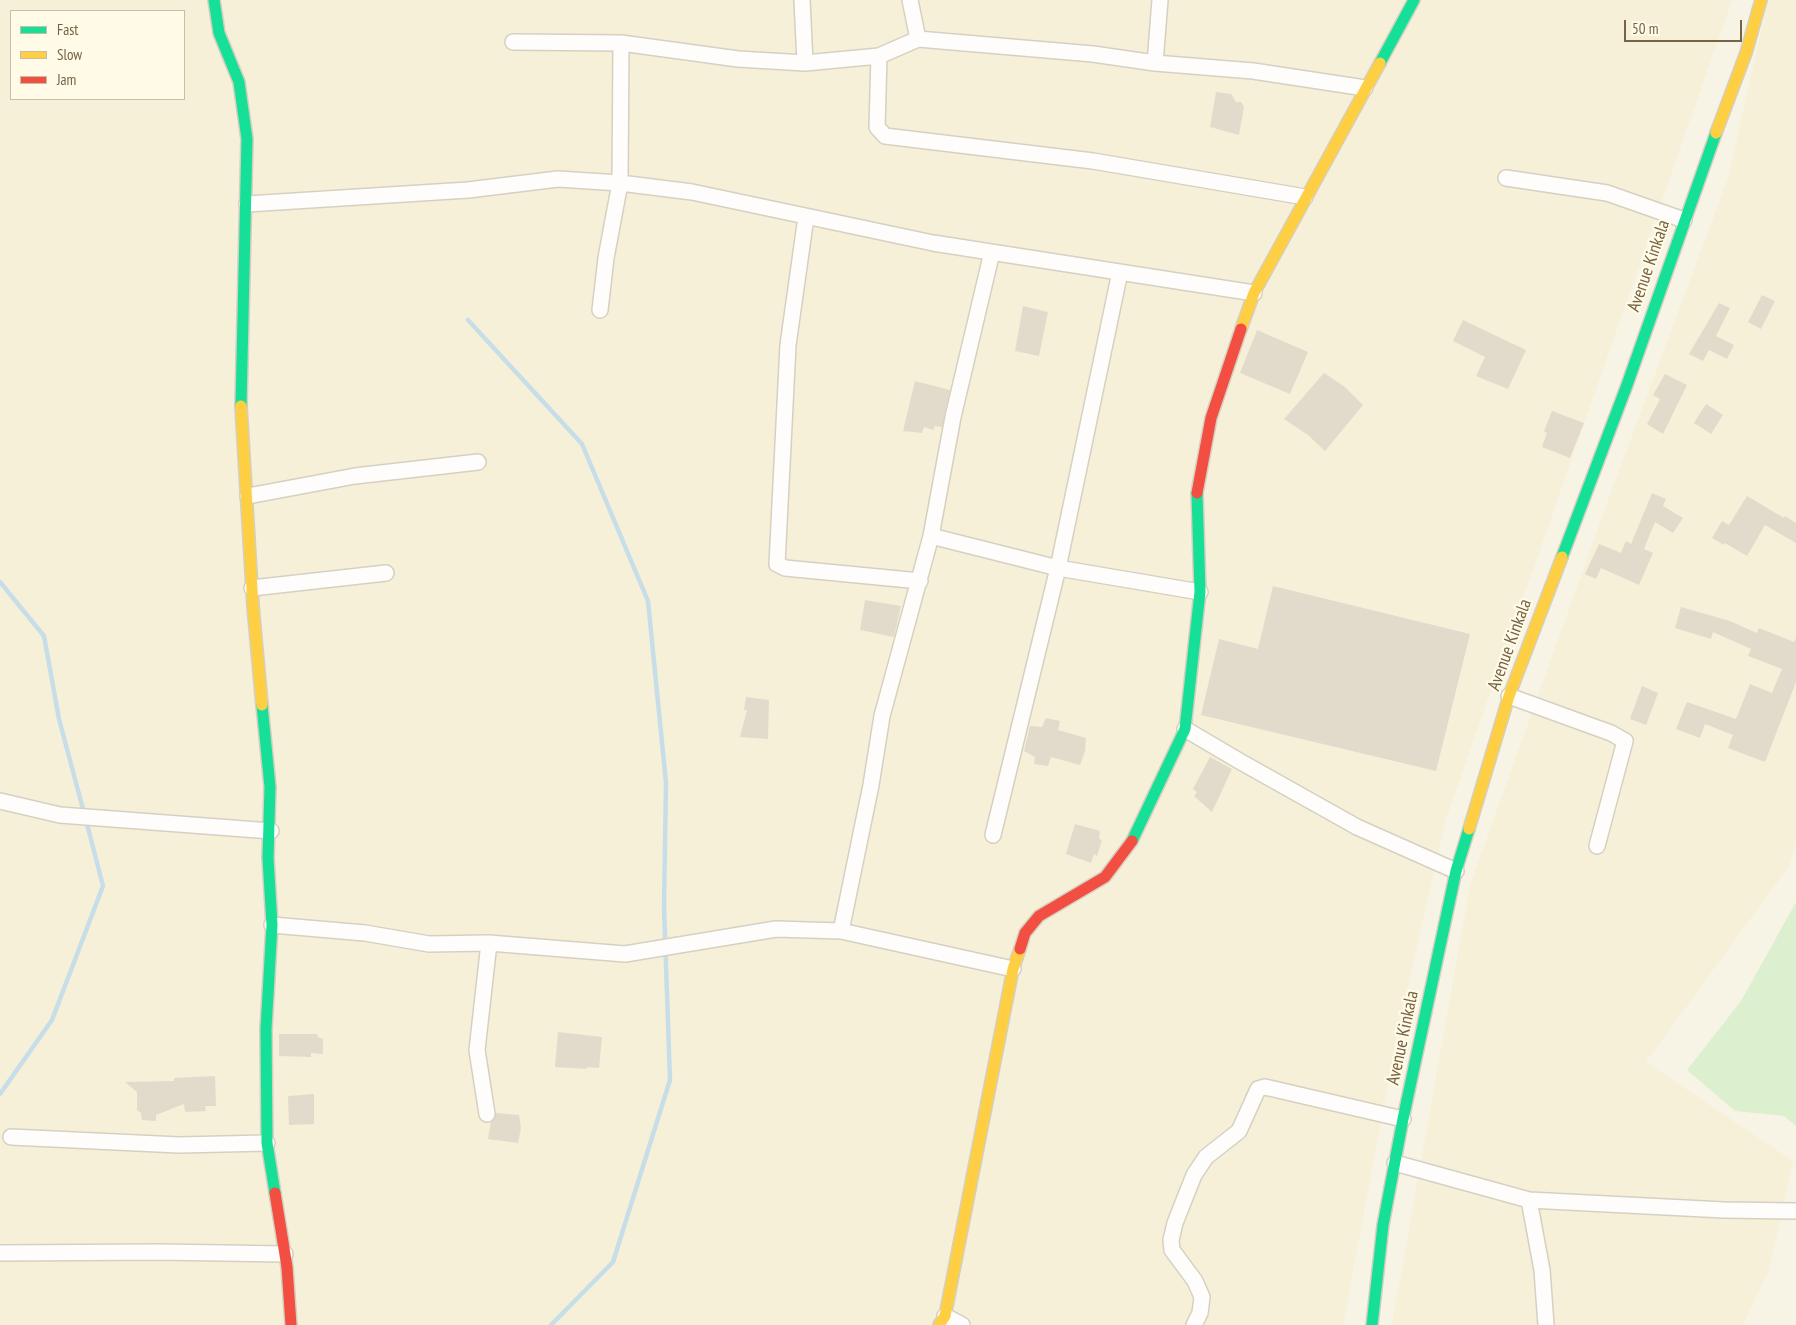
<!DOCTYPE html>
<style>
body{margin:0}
#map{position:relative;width:1796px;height:1325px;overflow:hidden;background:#f7f4e6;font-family:"PT Sans Narrow",sans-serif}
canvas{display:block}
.legend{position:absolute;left:10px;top:10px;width:175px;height:90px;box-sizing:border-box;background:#fffbe7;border:1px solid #c8bea6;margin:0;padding:6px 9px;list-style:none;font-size:15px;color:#766245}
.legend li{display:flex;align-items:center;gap:10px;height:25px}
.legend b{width:25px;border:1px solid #c8bea6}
.scale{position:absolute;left:1624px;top:20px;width:118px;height:22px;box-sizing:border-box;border:2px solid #766245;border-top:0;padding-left:6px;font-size:15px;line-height:18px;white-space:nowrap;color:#766245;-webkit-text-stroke:4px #fffbe7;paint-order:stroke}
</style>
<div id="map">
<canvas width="1796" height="1325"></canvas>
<ul class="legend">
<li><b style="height:6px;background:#16e098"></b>Fast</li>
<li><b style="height:6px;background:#ffcf43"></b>Slow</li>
<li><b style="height:6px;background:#f24e42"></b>Jam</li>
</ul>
<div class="scale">50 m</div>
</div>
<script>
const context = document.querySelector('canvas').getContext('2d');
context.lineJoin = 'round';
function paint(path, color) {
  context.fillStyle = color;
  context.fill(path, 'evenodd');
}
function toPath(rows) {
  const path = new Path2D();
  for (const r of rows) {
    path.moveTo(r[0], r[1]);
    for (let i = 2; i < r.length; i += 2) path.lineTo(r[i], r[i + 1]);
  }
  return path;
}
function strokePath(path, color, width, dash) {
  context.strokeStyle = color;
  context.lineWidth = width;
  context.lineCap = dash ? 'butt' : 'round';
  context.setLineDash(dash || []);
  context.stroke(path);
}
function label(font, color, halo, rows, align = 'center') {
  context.font = font + ' "PT Sans Narrow",sans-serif';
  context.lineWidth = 4.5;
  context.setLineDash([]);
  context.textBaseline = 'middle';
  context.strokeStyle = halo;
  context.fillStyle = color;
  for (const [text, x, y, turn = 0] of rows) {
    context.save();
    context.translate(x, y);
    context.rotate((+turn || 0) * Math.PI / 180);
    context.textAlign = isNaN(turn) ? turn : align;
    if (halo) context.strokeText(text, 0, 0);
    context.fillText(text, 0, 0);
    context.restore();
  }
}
const residential = toPath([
 [0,0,1732,0,1445,822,1397,1036,1343,1325,0,1325],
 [11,11,184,11,184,99,11,99],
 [1768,0,1796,0,1796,840,1789,866,1646,1062,1793,1161,1769,1270,1743,1325,1392,1325,1470,885,1611,492,1728,178]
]);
const green = toPath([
 [1796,902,1796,1126,1784,1116,1735,1111,1687,1070,1741,1001]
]);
const stream = toPath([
 [468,320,582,444,648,601,666,783,664,907,670,1080,613,1262,551,1325],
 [0,582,44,636,59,719,84,813],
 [0,1094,52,1020,103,886,86,820]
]);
const building = toPath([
 [1216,92,1231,94,1236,102,1241,102,1244,107,1239,135,1210,127],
 [1762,295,1775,301,1761,329,1748,322],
 [1719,303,1730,308,1716,336,1734,345,1727,359,1709,350,1703,361,1689,354],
 [1023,306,1048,312,1039,356,1015,351],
 [1463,320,1526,350,1508,389,1476,376,1485,357,1453,341],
 [1257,330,1308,352,1290,394,1240,373],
 [1324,373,1345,387,1363,405,1325,451,1308,435,1284,419],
 [1665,374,1687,385,1663,434,1647,424,1660,399,1653,395],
 [915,381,950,390,942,427,935,426,933,430,924,427,922,433,903,431],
 [1706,404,1723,415,1711,434,1694,423],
 [1552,411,1584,423,1570,458,1542,447,1547,433,1544,431],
 [1652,493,1666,499,1663,506,1683,518,1673,533,1655,522,1644,549,1653,553,1639,585,1601,568,1596,579,1585,574,1599,544,1621,553,1626,541,1631,544],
 [1747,496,1784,518,1785,516,1796,523,1796,543,1765,525,1747,556,1725,543,1724,545,1712,538,1722,521,1729,525],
 [1273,586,1470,634,1436,771,1201,715,1219,639,1258,649],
 [865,600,901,606,894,637,860,630],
 [1681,607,1730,621,1757,633,1759,628,1794,642,1796,638,1796,682,1765,762,1728,748,1733,735,1705,724,1700,738,1676,729,1687,702,1736,719,1750,684,1772,693,1782,669,1748,656,1751,649,1713,632,1711,639,1675,628],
 [1642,686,1658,693,1646,725,1630,719],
 [746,697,769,700,768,739,740,737,747,710,744,710],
 [1046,718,1060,721,1058,730,1086,738,1085,751,1080,765,1051,757,1048,766,1034,764,1035,757,1024,751,1030,726,1042,727],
 [1210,757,1232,769,1212,812,1194,796,1197,792,1193,789],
 [1075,824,1100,831,1099,839,1102,840,1097,856,1094,854,1091,863,1066,854],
 [558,1032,602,1037,599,1068,587,1067,587,1069,555,1067],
 [279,1034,317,1034,318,1037,323,1039,323,1054,311,1053,311,1057,279,1056],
 [215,1076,216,1106,205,1106,206,1111,185,1112,184,1104,156,1115,156,1121,142,1120,141,1113,137,1110,137,1092,125,1082,174,1081,174,1078],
 [314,1094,314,1124,289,1125,288,1096],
 [496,1113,519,1115,521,1128,518,1143,488,1139,491,1122]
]);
const street = toPath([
 [802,0,805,63],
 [910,0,918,39],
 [513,42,621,43,738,59,805,63,879,56,918,39,1093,54,1155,63,1253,71,1365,88],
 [879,56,877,127,885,136,1093,161,1305,197],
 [1155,63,1160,0],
 [1506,178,1607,193,1684,220],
 [247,204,468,190,558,179,620,183,692,192,933,243,1254,293],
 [806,217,788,345,777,564,785,568,920,581],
 [600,310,606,258,620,183,621,43],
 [248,496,355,476,478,462],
 [931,536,1058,568,1200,592],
 [252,588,386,573],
 [1509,696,1611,733,1625,741,1597,846],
 [1185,729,1241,762,1357,827,1456,871],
 [0,801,60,815,271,831],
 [993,835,1058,568,1120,272],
 [272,925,365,933,429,944,489,943,625,954,776,929,841,931,1013,969],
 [841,931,871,785,882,716,931,536,953,417,992,252],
 [487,1114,477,1050,489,943],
 [11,1137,179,1145,267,1143],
 [1395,1163,1529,1200,1724,1210,1796,1211],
 [1529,1200,1542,1270,1546,1325],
 [0,1253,159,1252,285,1254],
 [945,1316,962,1325],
 [1194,1325,1200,1313,1202,1297,1195,1281,1172,1250,1171,1240,1175,1223,1194,1175,1206,1157,1239,1131,1258,1089,1265,1087,1403,1119]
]);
const fast = toPath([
 [214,0,219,33,239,82,247,139,241,406],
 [1380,63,1414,0],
 [1562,557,1627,385,1716,133],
 [262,705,270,787,268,858,272,925,266,1029,267,1143,275,1193],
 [1132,841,1185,729,1200,592,1197,493],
 [1372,1325,1383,1225,1403,1119,1456,871,1469,829]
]);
const slow = toPath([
 [1716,133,1746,53,1761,0],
 [1241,329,1254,293,1380,63],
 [241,406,253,606,262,705],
 [1469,829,1509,696,1562,557],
 [939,1325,945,1316,1013,969,1020,949]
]);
const jam = toPath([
 [1197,493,1211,418,1241,329],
 [1020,949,1025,933,1039,916,1105,877,1132,841],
 [275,1193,287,1267,291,1325]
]);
const streetNames = [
 ["Avenue Kinkala",1649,266,-71],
 ["Avenue Kinkala",1510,645,-70],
 ["Avenue Kinkala",1403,1038,-78]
];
paint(residential, '#f6f0d8');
paint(green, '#dcf0cf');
strokePath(stream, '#c7dee8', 4.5);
paint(building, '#e2dbcb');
strokePath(street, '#d6d0c2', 18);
strokePath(fast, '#d5cfc0', 14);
strokePath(slow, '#d5cfc0', 14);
strokePath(jam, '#d5cfc0', 14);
strokePath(street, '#fefdfb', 15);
strokePath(fast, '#16e098', 11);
strokePath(slow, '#ffcf43', 11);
strokePath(jam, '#f24e42', 11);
label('18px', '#766245', '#fffbe7', streetNames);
</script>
